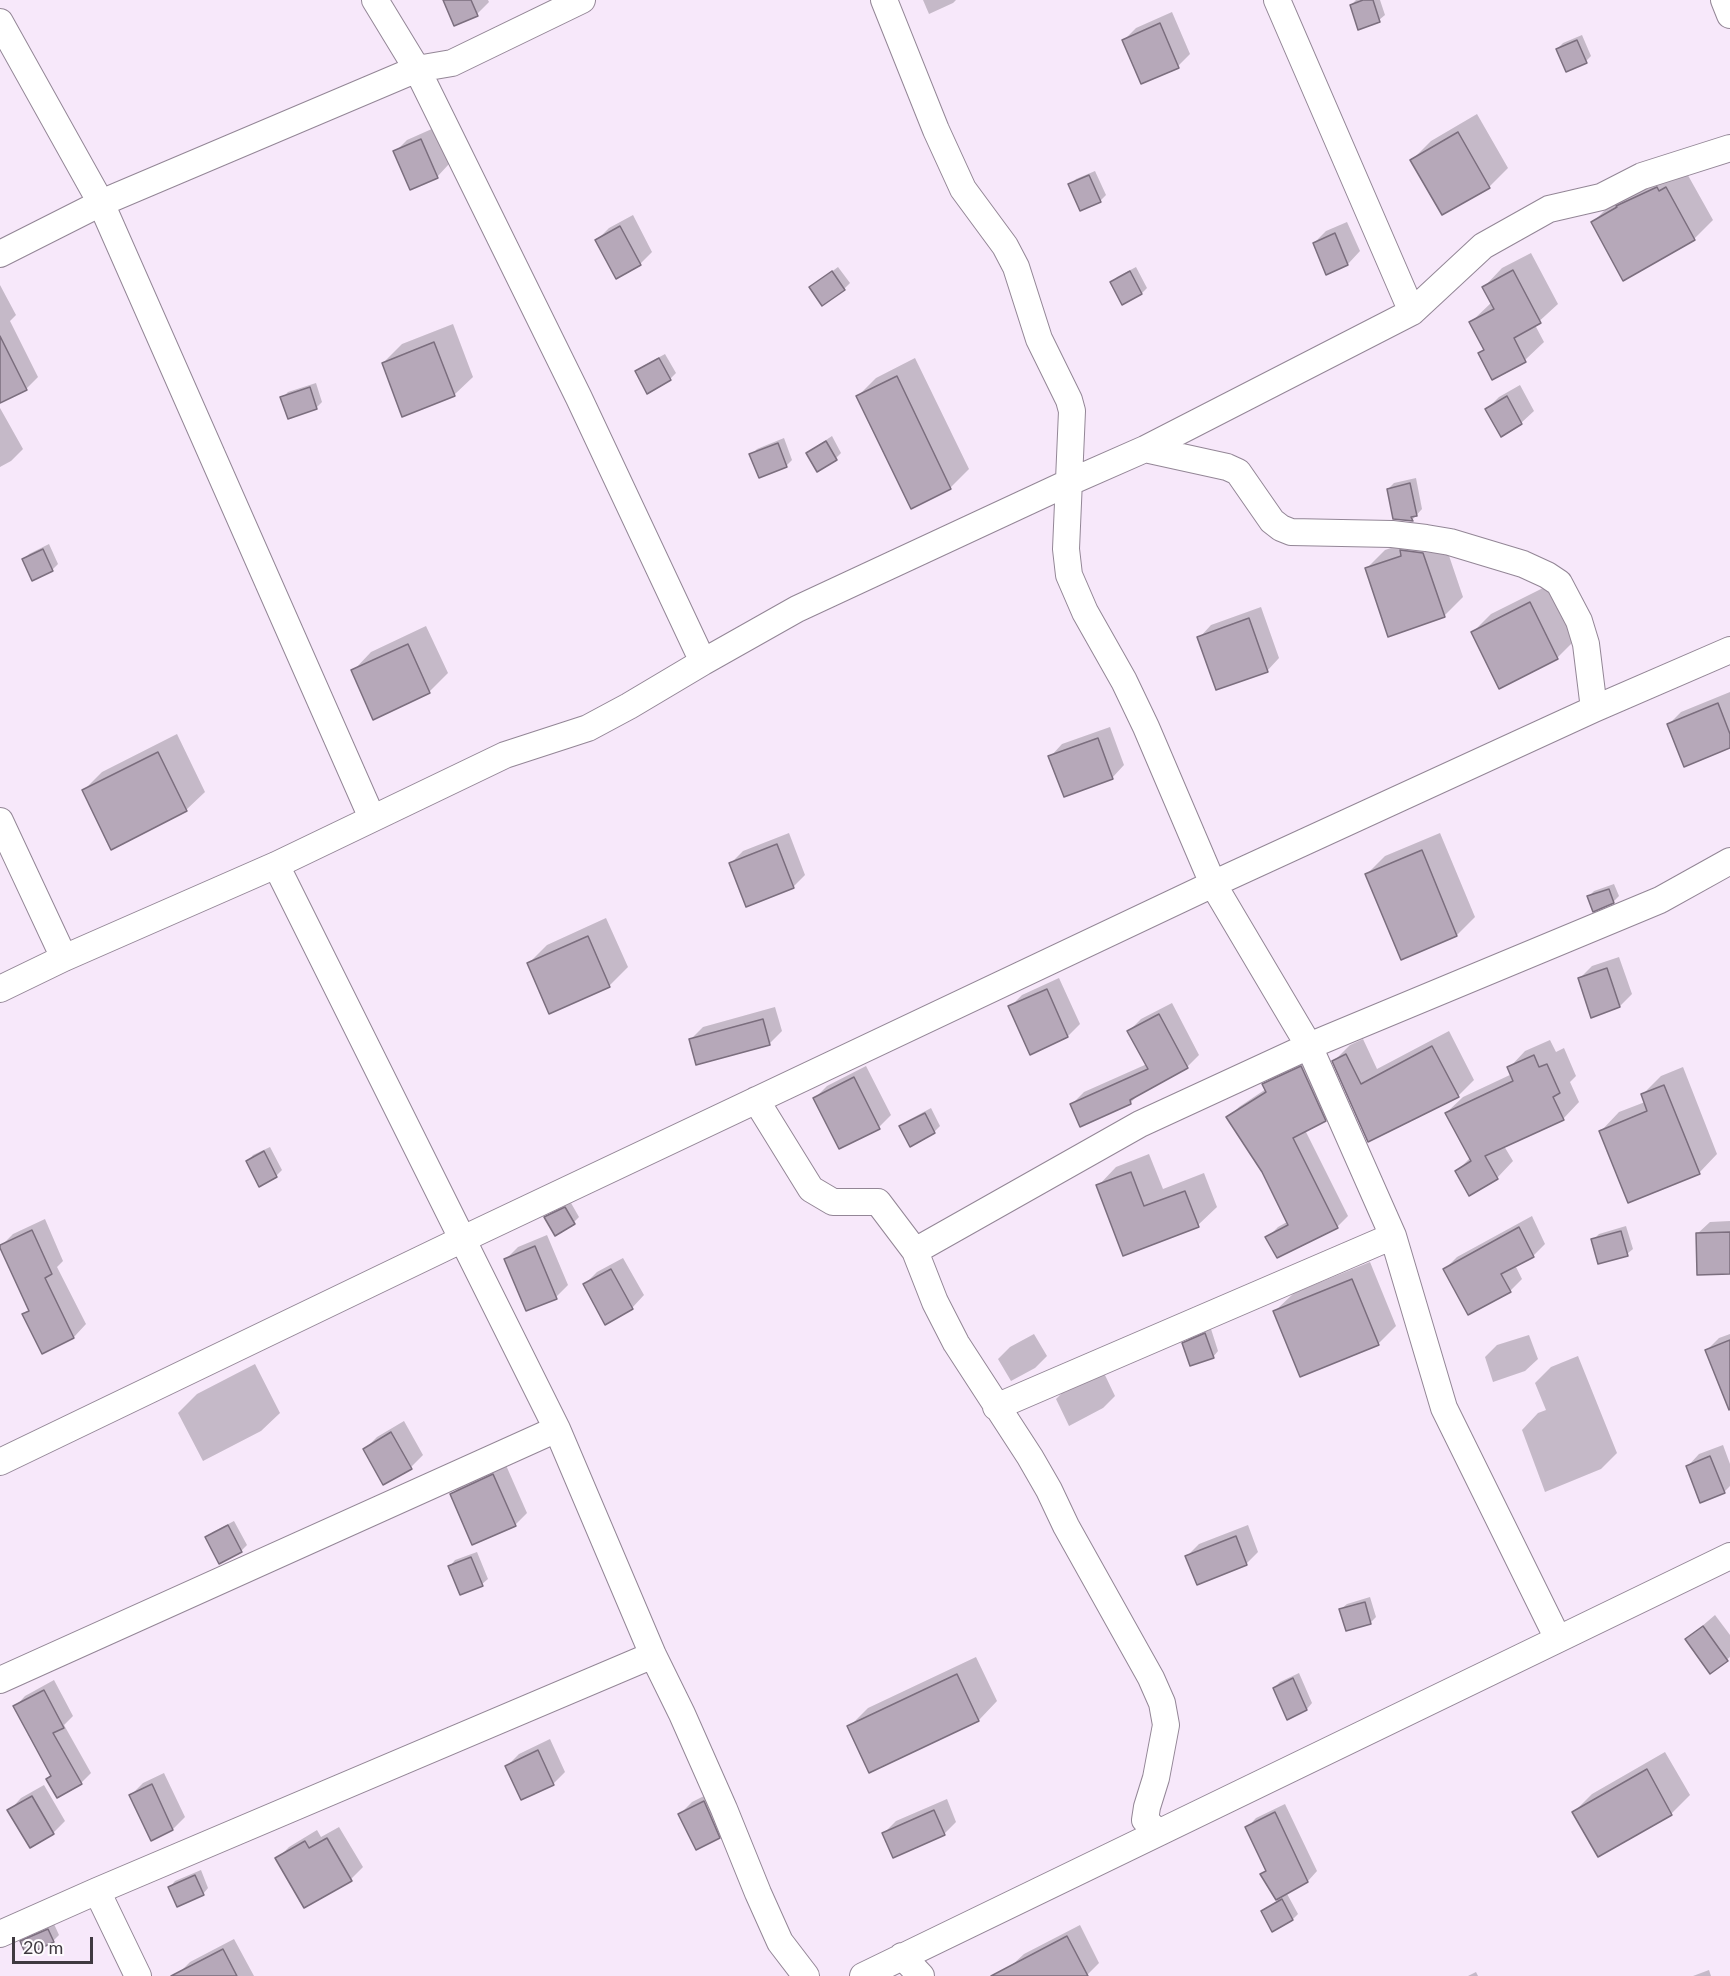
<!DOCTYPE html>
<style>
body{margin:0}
#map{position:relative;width:1730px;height:1976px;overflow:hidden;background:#f7e8fa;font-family:Lato,sans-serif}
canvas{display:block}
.scale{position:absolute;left:12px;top:1937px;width:81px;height:27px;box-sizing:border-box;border:3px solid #3f3940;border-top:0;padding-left:8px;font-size:18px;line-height:21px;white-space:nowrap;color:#3f3940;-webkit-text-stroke:4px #fdfafd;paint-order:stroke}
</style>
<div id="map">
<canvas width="1730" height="1976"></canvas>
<div class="scale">20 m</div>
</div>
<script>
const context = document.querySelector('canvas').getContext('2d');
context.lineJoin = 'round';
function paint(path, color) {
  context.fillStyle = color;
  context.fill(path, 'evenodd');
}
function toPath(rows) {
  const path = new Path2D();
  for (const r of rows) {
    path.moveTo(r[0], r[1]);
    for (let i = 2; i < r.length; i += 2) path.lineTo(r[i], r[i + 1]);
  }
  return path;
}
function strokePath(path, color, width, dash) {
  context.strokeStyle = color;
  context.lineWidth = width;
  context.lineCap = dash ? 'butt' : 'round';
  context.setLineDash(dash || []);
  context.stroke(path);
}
const shadow = toPath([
 [445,0,488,0,489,2,477,14],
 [923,0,956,0,953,3,929,14],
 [1356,0,1380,0,1385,15,1379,20,1351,5],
 [1172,12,1190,54,1178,66,1124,40,1136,28],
 [1582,35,1591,56,1586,61,1557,49,1563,43],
 [1477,114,1508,168,1489,187,1412,160,1431,141],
 [434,128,449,164,437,177,395,152,407,140],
 [1685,170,1713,220,1694,239,1592,223,1611,204],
 [1095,171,1106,195,1100,201,1070,185,1076,179],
 [633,215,652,252,640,264,597,240,609,228],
 [1347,222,1360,251,1348,264,1327,273,1314,243,1326,231],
 [1531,253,1558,304,1535,325,1544,342,1525,360,1493,378,1480,353,1485,348,1471,322,1492,302,1484,287,1502,268],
 [838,267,850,283,844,289,811,287],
 [1136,267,1147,288,1142,293,1112,283,1117,277],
 [0,285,16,315,10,321,38,377,26,389,0,402],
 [453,324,473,377,454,395,383,363,402,344],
 [665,354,676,373,670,379,637,372,643,366],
 [915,358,969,469,950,488,858,396,876,378],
 [316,383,322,402,317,407,289,417,282,398,288,392],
 [1520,385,1534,411,1521,423,1487,409,1499,397],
 [0,408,23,449,11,461,0,467],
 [832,436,841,453,836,458,808,453,814,448],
 [784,438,792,460,786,466,760,476,751,455,757,449],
 [1416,478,1422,509,1412,520,1388,489,1394,483],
 [1442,535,1463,597,1444,616,1367,568,1385,550,1411,541],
 [49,544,58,564,52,570,24,560,29,554],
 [1549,585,1575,640,1557,658,1473,632,1491,614],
 [1261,607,1279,658,1267,671,1199,638,1211,625],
 [426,626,448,673,429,692,353,671,371,652],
 [1730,692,1730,747,1669,724,1681,712],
 [1110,727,1124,765,1112,778,1050,757,1062,744],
 [177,734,205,792,186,810,84,790,102,772],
 [789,833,805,875,793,887,731,863,743,851],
 [1440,833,1475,917,1457,935,1367,874,1385,856],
 [1614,884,1619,896,1613,902,1589,896,1594,891],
 [606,918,628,967,609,986,528,964,547,945],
 [1619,957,1632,994,1620,1006,1580,978,1592,966],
 [1059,978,1080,1024,1068,1036,1031,1053,1010,1007,1022,995],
 [1172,1003,1199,1055,1187,1067,1141,1092,1130,1103,1072,1104,1084,1092,1147,1064,1129,1031,1141,1019],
 [775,1007,782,1031,770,1043,697,1063,691,1039,703,1027],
 [1449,1031,1474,1080,1458,1096,1399,1127,1334,1061,1350,1045,1363,1039,1377,1069],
 [1550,1040,1556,1052,1564,1048,1576,1076,1570,1082,1579,1102,1563,1119,1504,1146,1513,1161,1497,1178,1457,1171,1471,1157,1446,1113,1463,1097,1512,1074,1509,1068,1525,1051],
 [1313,1056,1336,1109,1325,1120,1305,1130,1348,1216,1337,1227,1267,1238,1278,1227,1287,1222,1263,1171,1228,1118,1239,1107,1266,1089,1264,1084,1275,1073],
 [866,1066,891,1115,879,1127,815,1098,827,1086],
 [1683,1067,1717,1154,1699,1173,1601,1131,1619,1112,1645,1102,1643,1094,1661,1076],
 [931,1108,940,1126,934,1132,901,1126,907,1121],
 [270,1147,282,1170,276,1176,248,1161,253,1155],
 [1149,1154,1163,1189,1204,1173,1217,1207,1198,1225,1124,1254,1098,1186,1116,1167],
 [571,1203,579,1217,574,1222,546,1218,551,1212],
 [1532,1216,1545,1244,1533,1256,1515,1265,1522,1279,1510,1291,1445,1269,1457,1257],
 [45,1219,63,1261,57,1267,86,1324,74,1337,43,1352,24,1314,30,1309,1,1246,13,1234],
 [1730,1221,1730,1273,1697,1234,1710,1222],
 [1626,1226,1633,1249,1627,1254,1593,1240,1599,1234],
 [547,1235,568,1285,556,1297,506,1259,518,1247],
 [623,1258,644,1295,632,1308,585,1284,597,1272],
 [1370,1262,1396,1326,1378,1344,1275,1311,1294,1293],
 [1211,1329,1218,1351,1213,1357,1184,1343,1190,1338],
 [1034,1334,1047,1356,1035,1368,1011,1381,998,1359,1010,1347],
 [1730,1334,1730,1409,1707,1350,1719,1338],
 [1529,1335,1538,1359,1525,1371,1493,1382,1485,1357,1497,1345],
 [1578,1356,1617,1453,1601,1469,1545,1492,1522,1430,1538,1413,1546,1410,1535,1383,1551,1367],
 [255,1364,280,1413,261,1431,203,1461,178,1413,197,1394],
 [1103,1371,1115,1396,1103,1408,1069,1426,1056,1399,1068,1387],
 [404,1421,423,1455,411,1467,365,1449,377,1437],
 [1723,1445,1730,1464,1730,1486,1724,1492,1687,1467,1699,1454],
 [505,1463,527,1513,515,1525,452,1494,464,1482],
 [234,1521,247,1545,241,1551,207,1538,213,1532],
 [1248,1525,1258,1552,1246,1564,1187,1556,1199,1544],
 [477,1552,488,1579,482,1584,450,1566,455,1560],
 [1370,1597,1376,1617,1370,1623,1341,1609,1347,1604],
 [1715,1615,1730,1635,1730,1657,1711,1672,1687,1639],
 [976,1657,997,1701,979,1720,870,1771,849,1727,868,1708],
 [1299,1673,1312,1703,1307,1709,1288,1718,1274,1688,1280,1682],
 [54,1680,73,1716,64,1725,91,1773,81,1783,48,1779,52,1775,15,1707,25,1696],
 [550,1739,565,1772,553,1784,507,1766,519,1754],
 [1665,1752,1690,1795,1671,1814,1574,1812,1592,1794],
 [164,1773,185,1817,173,1829,131,1795,143,1783],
 [44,1785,65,1821,53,1833,9,1811,21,1798],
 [716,1790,731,1825,719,1837,680,1814,692,1802],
 [947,1799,956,1822,944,1834,884,1833,896,1821],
 [1285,1804,1317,1871,1308,1881,1286,1892,1298,1914,1293,1919,1263,1911,1278,1900,1262,1874,1267,1870,1247,1828,1256,1818],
 [339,1827,363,1867,351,1879,277,1859,289,1847,317,1830,321,1837],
 [201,1870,208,1888,203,1894,170,1887,175,1881],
 [54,1924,59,1935,53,1941,22,1942,28,1936],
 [1080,1925,1099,1963,1087,1975,1016,1976,1011,1966,1024,1954],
 [234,1939,254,1976,180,1976,179,1973,190,1962],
 [1709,1970,1711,1976,1693,1976],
 [1476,1972,1478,1976,1468,1976]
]);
const building = toPath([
 [443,0,471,0,478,16,454,26,443,0],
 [1363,0,1373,0,1380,22,1358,30,1350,5,1363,0],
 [1160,23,1179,68,1141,84,1122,40,1160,23],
 [1577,40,1587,63,1566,72,1556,49,1577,40],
 [1458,132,1490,188,1442,215,1410,160,1458,132],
 [421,139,438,178,410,190,393,151,421,139],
 [1089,175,1101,202,1080,211,1068,184,1089,175],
 [1657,187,1659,191,1666,187,1695,240,1623,281,1591,222,1617,207,1616,206,1657,187],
 [620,226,641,265,616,279,595,240,620,226],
 [1335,233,1348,265,1326,275,1313,243,1335,233],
 [1513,270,1541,323,1514,338,1526,362,1492,380,1478,353,1484,350,1469,322,1494,309,1482,287,1513,270],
 [832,271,845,290,822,306,809,287,832,271],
 [1130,271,1142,294,1122,305,1110,282,1130,271],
 [0,336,27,390,0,403,0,336],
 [434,342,455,396,402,417,382,363,434,342],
 [659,358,671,380,647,394,635,371,659,358],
 [897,376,951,489,911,509,856,396,897,376],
 [310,387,317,409,288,419,280,397,310,387],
 [1507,396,1522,424,1501,437,1485,409,1507,396],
 [826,441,837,460,817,472,806,453,826,441],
 [778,443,787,467,759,478,749,454,778,443],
 [1410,483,1417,516,1411,517,1413,521,1393,519,1387,489,1410,483],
 [43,549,53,571,32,581,22,559,43,549],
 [1400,550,1423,553,1445,617,1388,637,1365,568,1401,556,1400,550],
 [1530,602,1558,659,1499,689,1471,632,1530,602],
 [1249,618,1268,672,1216,690,1197,637,1249,618],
 [408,644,430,693,373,720,351,670,408,644],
 [1718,703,1730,734,1730,748,1684,767,1667,724,1718,703],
 [1098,738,1113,779,1064,797,1048,756,1098,738],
 [158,752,187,811,111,850,82,790,158,752],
 [777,844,794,888,746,907,729,863,777,844],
 [1422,850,1457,936,1401,960,1365,874,1422,850],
 [1609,889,1614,903,1593,912,1587,896,1609,889],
 [588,936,610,987,549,1014,527,963,588,936],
 [1607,968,1620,1007,1591,1018,1578,978,1607,968],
 [1047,989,1068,1037,1030,1055,1008,1006,1047,989],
 [1159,1014,1188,1068,1130,1100,1131,1104,1080,1127,1070,1104,1148,1069,1127,1031,1159,1014],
 [763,1019,770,1045,696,1065,689,1039,763,1019],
 [1432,1046,1459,1097,1368,1142,1332,1061,1346,1054,1361,1084,1432,1046],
 [1534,1055,1539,1067,1547,1064,1560,1093,1553,1097,1564,1120,1485,1156,1498,1179,1469,1196,1455,1171,1471,1161,1445,1113,1513,1081,1507,1067,1534,1055],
 [1301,1066,1326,1121,1293,1138,1338,1228,1277,1258,1265,1237,1288,1225,1262,1172,1226,1117,1266,1092,1262,1084,1301,1066],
 [854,1077,880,1129,839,1149,813,1098,854,1077],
 [1664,1085,1700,1174,1628,1203,1599,1131,1647,1111,1641,1094,1664,1085],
 [925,1113,935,1133,910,1147,899,1126,925,1113],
 [264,1151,277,1177,259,1187,246,1161,264,1151],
 [1131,1172,1144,1206,1185,1191,1199,1227,1123,1256,1096,1185,1131,1172],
 [565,1207,575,1224,555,1236,544,1217,565,1207],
 [1519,1227,1534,1257,1501,1274,1511,1292,1468,1315,1443,1269,1519,1227],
 [32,1230,52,1274,45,1278,74,1338,42,1354,22,1314,29,1311,0,1248,0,1245,32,1230],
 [1621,1231,1628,1256,1598,1264,1591,1239,1621,1231],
 [1730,1232,1730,1274,1697,1275,1696,1233,1730,1232],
 [535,1246,557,1299,526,1311,504,1259,535,1246],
 [611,1269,633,1309,605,1325,583,1284,611,1269],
 [1352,1279,1379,1345,1300,1377,1273,1311,1352,1279],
 [1205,1333,1214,1358,1190,1366,1182,1343,1205,1333],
 [1730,1340,1730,1409,1729,1410,1705,1350,1730,1340],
 [391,1432,412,1469,383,1485,363,1449,391,1432],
 [1710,1456,1725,1493,1700,1503,1686,1466,1710,1456],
 [493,1474,516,1526,472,1545,450,1494,493,1474],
 [228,1525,242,1552,219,1564,205,1537,228,1525],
 [1236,1536,1247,1565,1197,1585,1185,1556,1236,1536],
 [471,1557,483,1586,460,1595,448,1566,471,1557],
 [1365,1602,1371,1624,1346,1631,1339,1609,1365,1602],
 [1703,1626,1728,1661,1710,1674,1685,1639,1703,1626],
 [957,1674,979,1721,869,1773,847,1726,957,1674],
 [1293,1678,1307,1710,1287,1720,1273,1688,1293,1678],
 [44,1690,64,1728,53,1733,82,1784,57,1798,46,1779,51,1776,13,1706,44,1690],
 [538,1750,554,1785,521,1800,505,1766,538,1750],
 [1647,1769,1672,1815,1598,1857,1572,1812,1647,1769],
 [152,1784,173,1830,151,1841,129,1795,152,1784],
 [32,1796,54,1834,30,1848,7,1810,32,1796],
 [704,1801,720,1838,696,1850,678,1814,704,1801],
 [934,1810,945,1835,893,1858,882,1833,934,1810],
 [1275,1812,1308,1882,1276,1900,1260,1874,1266,1871,1245,1827,1275,1812],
 [327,1838,352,1881,304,1908,275,1858,305,1841,309,1848,327,1838],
 [195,1875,204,1895,177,1907,168,1887,195,1875],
 [1282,1899,1293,1920,1272,1932,1261,1911,1282,1899],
 [48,1929,54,1942,26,1955,20,1941,48,1929],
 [1067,1936,1088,1976,991,1976,1067,1936],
 [223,1949,237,1976,171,1976,223,1949]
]);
const minor = toPath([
 [375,0,417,69,579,398,703,662],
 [884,0,936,130,963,189,1005,246,1016,267,1039,339,1069,400,1072,411,1066,549,1069,575,1085,612,1124,681,1146,727,1213,884,1309,1046,1393,1236,1444,1408,1558,1639],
 [1277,0,1412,312],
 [1724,0,1730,15],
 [0,22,101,203,372,818],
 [0,254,101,203,417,69,452,63,582,0],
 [1145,449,1227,467,1238,472,1272,521,1281,528,1291,532,1392,534,1426,538,1450,542,1523,564,1547,575,1559,583,1579,621,1586,644,1594,709],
 [0,821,64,958],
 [276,865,557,1429,653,1655,682,1714,724,1809,758,1893,780,1942,806,1976],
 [0,989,64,958,276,865,505,755,588,728,629,706,703,662,797,609,1070,482,1145,449,1412,312,1483,246,1549,209,1601,197,1642,176,1730,148],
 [756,1100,811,1189,833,1202,878,1202,915,1251,935,1302,956,1343,1030,1457,1049,1490,1066,1526,1151,1678,1162,1703,1166,1725,1156,1778,1147,1807,1145,1820,1158,1832],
 [915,1251,1140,1124,1309,1046,1660,900,1730,861],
 [996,1407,1393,1236],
 [0,1462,463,1239,1213,884,1594,709,1730,650],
 [0,1680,557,1429],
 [97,1891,138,1976],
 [0,1934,97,1891,653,1655],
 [902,1956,921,1976],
 [863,1976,1730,1556]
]);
paint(shadow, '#0003');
paint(building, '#b6a8b9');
strokePath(building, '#7b6e7e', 1.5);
strokePath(minor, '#938696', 28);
strokePath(minor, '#fff', 26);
</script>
